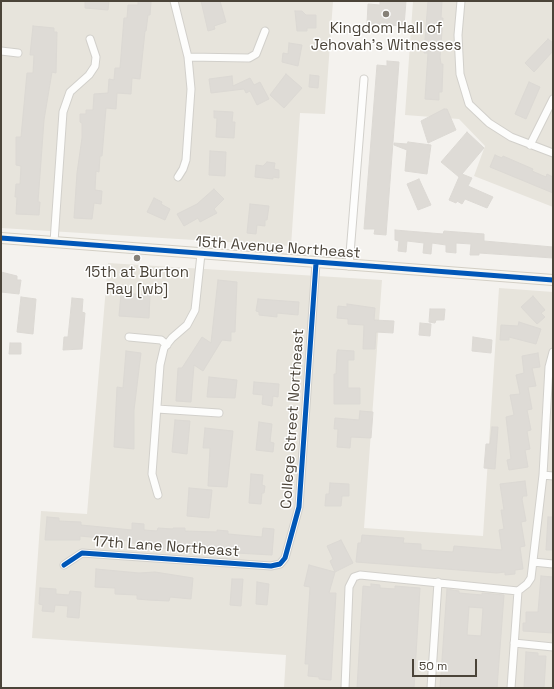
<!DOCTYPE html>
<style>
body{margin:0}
#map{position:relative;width:554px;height:689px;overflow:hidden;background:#f4f2ee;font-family:"Space Grotesk",sans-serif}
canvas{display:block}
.frame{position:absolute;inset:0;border:2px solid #4b4439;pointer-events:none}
.scale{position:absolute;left:412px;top:659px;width:65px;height:18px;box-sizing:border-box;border:2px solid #4b4439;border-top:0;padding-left:5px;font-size:12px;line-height:14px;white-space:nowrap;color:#4b4439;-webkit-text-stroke:3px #fff;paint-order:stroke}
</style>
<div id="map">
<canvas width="554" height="689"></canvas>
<div class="frame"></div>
<div class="scale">50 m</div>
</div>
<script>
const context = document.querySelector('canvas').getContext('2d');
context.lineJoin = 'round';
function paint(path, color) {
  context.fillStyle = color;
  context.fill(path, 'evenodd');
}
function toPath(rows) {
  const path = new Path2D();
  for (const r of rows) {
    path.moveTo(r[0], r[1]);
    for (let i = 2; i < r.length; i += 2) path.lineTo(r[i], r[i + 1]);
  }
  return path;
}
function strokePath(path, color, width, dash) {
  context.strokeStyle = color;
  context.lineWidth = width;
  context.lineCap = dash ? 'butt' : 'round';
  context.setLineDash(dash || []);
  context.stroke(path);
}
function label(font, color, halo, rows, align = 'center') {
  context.font = font + ' "Space Grotesk",sans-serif';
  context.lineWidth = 3;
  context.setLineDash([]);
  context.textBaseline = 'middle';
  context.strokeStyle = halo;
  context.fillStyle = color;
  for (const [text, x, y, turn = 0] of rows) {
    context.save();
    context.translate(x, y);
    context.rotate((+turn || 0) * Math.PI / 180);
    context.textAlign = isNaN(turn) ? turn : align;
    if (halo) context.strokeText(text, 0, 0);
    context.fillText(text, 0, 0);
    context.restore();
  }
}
const residential = toPath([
 [1,1,333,1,325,114,300,113,291,246,1,228],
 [413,1,553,1,553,207,474,176,485,146,459,119,405,115],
 [108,263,382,280,364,528,483,536,499,288,553,292,553,688,284,688,286,655,32,638,41,511,87,514]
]);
const building = toPath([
 [85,1,109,1,108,10,85,8,85,1],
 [138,1,151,2,150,15,148,15,146,31,145,31,140,79,132,78,131,94,117,93,116,109,106,108,102,156,100,156,99,172,96,171,95,190,102,191,101,204,94,203,92,219,74,218,77,173,82,138,82,123,80,122,80,114,86,114,86,110,93,110,94,94,108,93,109,79,114,80,115,68,120,68,124,18,127,18,128,5,138,5,138,1],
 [201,1,220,1,226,22,214,26,215,29,208,31,201,1],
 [380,1,406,1,404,26,367,24,368,4,380,5,380,1],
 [428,1,442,1,441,18,443,18,440,57,441,64,443,64,442,92,439,92,439,100,425,99,428,53,424,53,428,1],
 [295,11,302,11,306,15,316,15,316,28,307,28,307,31,297,31,295,11],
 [33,26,54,28,54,32,57,32,56,73,52,72,44,120,38,202,40,202,39,215,16,214,17,197,15,197,16,184,20,184,21,166,16,165,16,137,21,137,27,73,33,73,34,55,30,55,33,26],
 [548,39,553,43,553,51,534,72,525,63,548,39],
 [289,43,302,45,298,66,282,62,283,53,288,54,289,43],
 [387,61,399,62,386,235,374,234,375,229,364,229,377,65,387,66,387,61],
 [286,74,302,88,284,108,270,95,286,74],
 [310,75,319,76,318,88,309,87,310,75],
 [232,76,233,86,250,78,254,85,260,82,269,99,257,105,250,91,246,93,244,89,211,93,209,79,232,76],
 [529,82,540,87,526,119,515,114,529,82],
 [444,109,447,109,456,130,428,143,421,121,444,109],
 [214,111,233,112,232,122,235,122,234,138,216,137,217,118,214,118,214,111],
 [467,132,484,148,462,174,472,178,468,186,493,197,487,208,465,199,462,204,457,201,456,203,449,200,459,177,441,162,467,132],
 [408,142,431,145,427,174,405,171,407,150,394,145,394,143,407,144,408,142],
 [210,151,226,152,225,176,209,175,210,151],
 [495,155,502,158,503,156,533,169,532,171,546,177,547,174,553,177,553,193,490,167,495,155],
 [267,162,275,163,274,169,279,170,279,178,273,177,273,179,255,177,256,165,263,166,267,162],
 [419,179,431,205,418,210,407,184,419,179],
 [214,189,224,199,214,209,217,213,200,222,198,218,184,226,177,214,197,204,214,189],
 [154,198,162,202,161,204,170,209,165,220,147,212,154,198],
 [250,204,269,206,267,220,265,220,265,226,257,225,256,234,247,233,250,204],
 [395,230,443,234,444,231,484,234,484,241,553,247,553,258,479,253,479,255,470,255,471,244,456,243,456,253,446,252,446,245,432,243,431,254,423,253,424,243,407,241,406,252,398,251,399,241,395,240,395,230],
 [1,272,17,276,17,280,21,280,19,294,1,292,1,272],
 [218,280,237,282,235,332,231,332,231,341,222,340,203,371,194,365,191,402,176,401,178,368,182,368,202,337,211,343,218,280],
 [121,293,150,295,149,318,119,316,121,293],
 [533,296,545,310,541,313,545,317,537,324,521,307,533,296],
 [21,297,36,299,33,334,17,332,21,297],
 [72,298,83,299,82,312,85,313,82,349,63,350,64,337,68,337,72,298],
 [258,299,299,302,298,315,277,313,277,317,259,315,259,312,256,311,258,299],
 [347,304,375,308,374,320,394,321,393,333,376,332,375,349,363,349,364,325,348,324,348,319,337,318,338,306,347,307,347,304],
 [430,309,445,309,444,320,436,320,435,323,429,322,430,309],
 [519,322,541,329,536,344,509,337,509,340,500,340,501,325,518,326,519,322],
 [420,323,431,324,430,336,419,335,420,323],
 [473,337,492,340,491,353,472,351,473,337],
 [10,343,21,343,21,354,9,354,10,343],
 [338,350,354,351,354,360,348,360,348,388,360,388,360,404,334,404,334,374,336,374,337,352,338,350],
 [126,351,141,353,134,410,134,449,114,447,117,387,123,388,126,351],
 [538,353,540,367,532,368,536,386,528,387,532,409,527,410,531,430,527,431,530,449,525,450,528,467,509,470,507,460,511,459,506,417,514,415,510,395,520,394,516,375,524,373,522,356,538,353],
 [209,377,237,380,235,398,207,397,209,377],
 [254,382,279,384,278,397,273,396,272,406,262,404,263,395,253,394,254,382],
 [360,411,373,412,371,438,351,437,350,448,337,447,338,429,334,429,335,418,359,420,360,411],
 [175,420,190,421,187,454,172,452,175,420],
 [259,422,272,424,270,442,274,443,273,452,256,450,259,422],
 [492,427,498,427,495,469,484,468,486,444,490,444,492,427],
 [205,428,233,431,227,487,208,486,210,448,203,448,205,428],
 [251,474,263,475,262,485,265,486,264,493,262,493,261,504,249,503,251,474],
 [525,481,527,496,523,496,522,499,526,521,521,522,525,546,520,547,523,569,515,570,515,574,505,575,505,572,497,573,356,562,358,543,361,543,362,535,404,538,403,543,421,544,421,550,453,552,454,546,502,550,499,530,504,529,501,510,504,510,500,484,525,481],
 [330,483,349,484,349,496,342,496,341,506,325,506,326,494,329,494,330,483],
 [189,488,212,490,209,518,187,516,189,488],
 [47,517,59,518,59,521,81,522,81,525,132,530,132,523,144,524,144,530,157,531,158,528,173,529,173,528,185,528,185,531,217,532,217,530,228,531,228,534,262,537,263,528,274,529,272,555,236,553,237,550,205,547,204,549,184,548,183,550,150,548,150,545,131,543,131,541,80,536,80,540,45,540,47,517],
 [548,517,553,517,553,550,546,550,548,517],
 [341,540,353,563,335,572,330,561,333,559,327,546,341,540],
 [309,565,335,572,329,593,336,593,331,680,319,679,319,677,308,676,309,664,305,664,310,587,304,586,309,565],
 [96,569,139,573,155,572,193,578,191,599,170,597,169,601,148,600,137,599,137,595,115,594,115,588,95,587,96,569],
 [541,576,553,577,553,633,523,631,523,623,526,623,526,612,538,612,541,576],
 [232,579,243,579,241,606,230,605,232,579],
 [257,582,269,584,267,605,256,604,257,582],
 [371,584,380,585,380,588,395,589,395,586,420,588,414,688,357,688,363,586,371,587,371,584],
 [40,588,56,589,56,594,69,595,70,591,81,592,79,618,67,617,68,606,55,605,54,612,42,611,43,605,39,604,40,588],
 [447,589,459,591,459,593,482,595,482,593,504,595,497,688,440,688,447,589],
 [469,607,483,608,481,636,467,635,469,607],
 [526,652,538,653,538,656,546,656,544,688,524,688,526,652]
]);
const street = toPath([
 [174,1,188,57,191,89,186,160,183,169,178,177],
 [461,1,458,35,460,74,469,104,489,123,511,137,553,153],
 [1,51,18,53],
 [188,57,249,58,256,54,265,31],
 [530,145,553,99],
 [54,242,63,112,70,92,89,75,95,66,96,57,90,39],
 [349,266,364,79],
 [129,337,161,340,167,345],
 [157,409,219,413],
 [543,475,553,476],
 [158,495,152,474,160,365,164,348,172,338,187,325,195,310,201,254],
 [533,562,553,564],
 [64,565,82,553,271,566,280,564,285,558,299,507,316,263],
 [514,643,553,647],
 [345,688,349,587,354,577,360,575,518,591,527,584,531,578,543,475,549,367,553,352],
 [431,688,438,582],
 [511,688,518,591]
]);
const secondary = toPath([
 [1,238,553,280]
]);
const cycleway = toPath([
 [1,238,553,280],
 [64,565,82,553,271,566,280,564,285,558,299,507,316,263]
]);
const markers = [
 [386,14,4,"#868178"],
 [137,258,4,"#868178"]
];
const poiNames = [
 ["Kingdom Hall of",386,29],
 ["Jehovah's Witnesses",386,46],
 ["15th at Burton",137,273],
 ["Ray [wb]",137,290]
];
const streetNames = [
 ["15th Avenue Northeast",278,248,4],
 ["College Street Northeast",293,419,-86],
 ["17th Lane Northeast",166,547,4]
];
paint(residential, '#e7e4dc');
paint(building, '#dedbd6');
strokePath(building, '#dcd9d4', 1);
strokePath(street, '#d2d0cb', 9);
strokePath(secondary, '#d3cfc5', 12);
strokePath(street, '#fdfdfc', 7);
strokePath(secondary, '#f7f6f1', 10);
strokePath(cycleway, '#0057b8', 5);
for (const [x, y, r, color] of markers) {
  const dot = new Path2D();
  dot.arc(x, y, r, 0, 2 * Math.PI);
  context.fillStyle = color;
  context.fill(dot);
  strokePath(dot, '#fff', 1.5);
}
label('15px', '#4b4439', '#fff', poiNames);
label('15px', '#4b4439', '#fff', streetNames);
</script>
